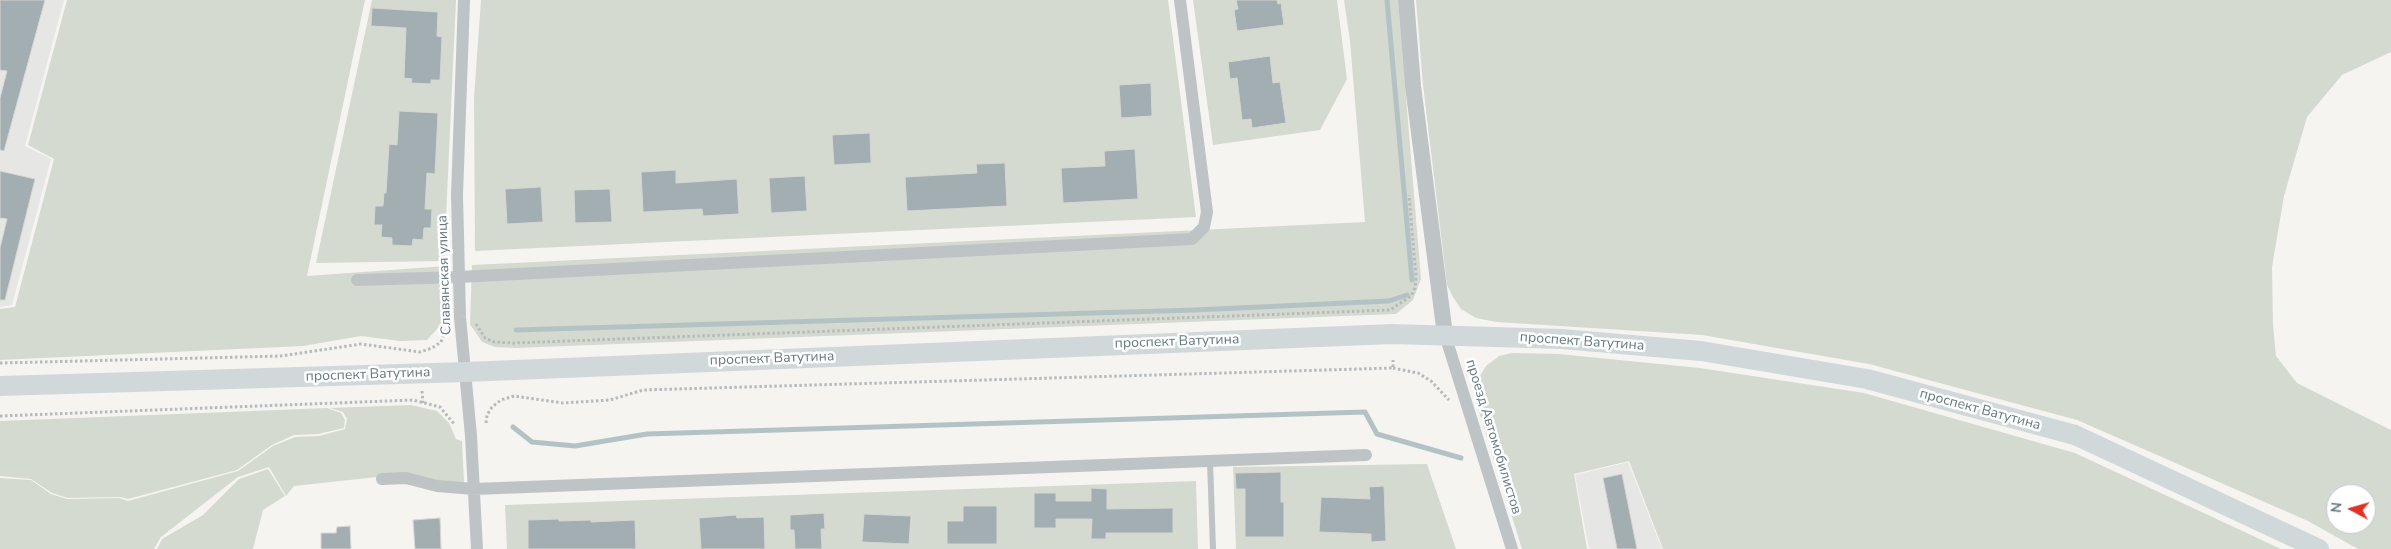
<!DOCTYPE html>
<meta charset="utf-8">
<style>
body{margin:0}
#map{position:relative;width:2391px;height:549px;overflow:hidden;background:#f5f4f1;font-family:"Nunito Sans",sans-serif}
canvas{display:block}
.north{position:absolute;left:2326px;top:484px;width:50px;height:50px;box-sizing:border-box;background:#fff;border:1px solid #c1cacd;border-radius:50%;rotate:276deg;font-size:14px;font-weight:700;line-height:20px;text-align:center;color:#647a82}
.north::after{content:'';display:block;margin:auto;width:18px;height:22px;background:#e23025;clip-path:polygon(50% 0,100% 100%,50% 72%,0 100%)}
</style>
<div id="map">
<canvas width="2391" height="549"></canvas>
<div class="north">N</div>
</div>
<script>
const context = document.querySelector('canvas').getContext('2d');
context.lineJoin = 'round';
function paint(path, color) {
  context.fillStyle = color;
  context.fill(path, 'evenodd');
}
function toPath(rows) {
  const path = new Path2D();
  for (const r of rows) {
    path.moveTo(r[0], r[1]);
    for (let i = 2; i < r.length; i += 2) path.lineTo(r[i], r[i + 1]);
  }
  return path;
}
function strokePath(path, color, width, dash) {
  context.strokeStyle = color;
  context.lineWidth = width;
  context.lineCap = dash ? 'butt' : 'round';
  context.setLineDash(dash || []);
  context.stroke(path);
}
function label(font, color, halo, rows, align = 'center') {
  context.font = font + ' "Nunito Sans",sans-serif';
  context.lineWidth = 5;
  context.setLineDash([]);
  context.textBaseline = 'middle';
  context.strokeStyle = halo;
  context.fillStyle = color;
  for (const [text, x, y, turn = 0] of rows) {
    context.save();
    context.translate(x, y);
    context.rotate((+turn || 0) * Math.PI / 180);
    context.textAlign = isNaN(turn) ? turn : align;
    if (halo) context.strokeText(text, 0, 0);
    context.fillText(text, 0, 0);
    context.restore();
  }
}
const built = toPath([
 [0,0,64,0,25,146,51,159,12,305,0,307],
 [1628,462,1662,549,1589,549,1575,475]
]);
const green = toPath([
 [67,0,365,0,307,276,446,266,441,325,427,340,400,341,361,336,303,346,0,360,0,309,15,307,54,159,28,145],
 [372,0,456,0,444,261,316,263],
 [481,0,1168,0,1196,217,475,251,474,98],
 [1193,0,1337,0,1347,79,1320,130,1213,145],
 [1344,0,1398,0,1421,279,1413,300,1396,314,515,348,495,347,482,342,470,324,472,265,1365,222,1350,41],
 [1416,0,2391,0,2391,52,2342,75,2307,117,2284,196,2272,267,2273,325,2276,356,2297,383,2391,430,2391,549,2358,549,2308,521,2077,420,1869,364,1702,335,1496,322,1476,318,1461,309,1453,297,1447,285,1423,85],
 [2336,494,2366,494,2366,524,2336,524],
 [1512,353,1559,354,1700,368,1864,393,2075,453,2281,549,1663,549,1629,461,1574,474,1587,549,1522,549,1475,399,1478,379,1486,366,1499,356],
 [411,405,437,411,449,423,456,439,462,441,464,483,438,481,405,474,294,486,286,496,269,467,238,477,161,537,154,549,0,549,0,478,31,480,51,494,67,499,119,498,128,501,238,471,273,446,295,437,319,436,345,429,347,419,343,412,330,408],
 [327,408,341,413,345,420,344,428,318,434,294,435,272,445,237,470,128,499,120,497,68,498,52,493,31,479,0,476,0,421],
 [1427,464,1456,549,1236,549,1233,467],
 [268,469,285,496,263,510,253,549,157,549,162,539,203,515,239,479],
 [1196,481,1198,549,507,549,505,505]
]);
const stream = toPath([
 [1387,0,1412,280],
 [516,330,1195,310,1389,301,1407,295],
 [513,427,532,442,575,446,647,434,1365,412,1377,434,1461,458]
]);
const building = toPath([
 [0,0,45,0,4,151,0,150,0,98,7,71,0,70,0,0],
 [1236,0,1277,0,1278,4,1281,3,1284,25,1237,31,1234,10,1238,9,1236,0],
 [372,8,438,12,437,36,442,37,440,80,431,80,431,84,411,83,412,79,404,78,406,28,371,26,372,8],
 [1270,56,1273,83,1280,82,1286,123,1252,128,1251,119,1242,120,1237,78,1230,79,1228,62,1270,56],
 [1151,83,1152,116,1121,118,1119,85,1151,83],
 [399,111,438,113,435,174,427,173,425,209,432,209,431,228,424,228,423,240,413,239,412,246,392,245,392,238,381,237,382,225,374,225,375,206,383,206,384,193,386,193,389,144,397,145,399,111],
 [870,133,871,163,834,165,832,135,870,133],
 [1135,149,1138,199,1063,203,1061,168,1105,166,1104,151,1135,149],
 [1005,163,1007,206,907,211,905,177,977,173,976,164,1005,163],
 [676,170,676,183,737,179,739,214,703,216,702,209,643,212,641,172,676,170],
 [0,171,35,179,5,300,0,300,0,248,7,219,0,218,0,171],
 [805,176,807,211,771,213,769,178,805,176],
 [541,187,543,222,507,224,505,189,541,187],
 [610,189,612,222,575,223,574,190,610,189],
 [1281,472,1281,502,1284,502,1284,537,1245,537,1245,489,1236,489,1235,473,1281,472],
 [1622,474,1637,549,1617,549,1603,478,1622,474],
 [1384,486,1386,541,1371,542,1371,534,1319,532,1321,497,1370,499,1369,487,1384,486],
 [1091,488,1107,489,1107,509,1173,508,1173,533,1106,533,1106,539,1091,539,1092,519,1056,519,1056,528,1034,528,1034,493,1056,493,1056,501,1091,501,1091,488],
 [963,506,997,506,997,544,947,544,947,521,963,521,963,506],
 [824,513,825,529,821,529,822,549,795,549,794,530,790,530,790,515,824,513],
 [864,514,911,516,909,544,862,542,864,514],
 [736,515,737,518,764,517,765,549,701,549,699,518,736,515],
 [440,518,441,549,415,549,413,520,440,518],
 [559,519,559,521,591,520,591,522,635,520,636,549,528,549,528,520,559,519],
 [350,526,351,549,321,549,321,533,336,533,337,527,350,526]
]);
const path = toPath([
 [476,324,485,338,494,342,514,343,1390,310,1411,296,1415,288,1416,277,1409,195],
 [0,363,281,356,361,344,420,352,432,348,441,342,446,329],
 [1393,368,1418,373,1431,381,1449,400],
 [422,391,423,403],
 [0,416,413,400,440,407,455,425],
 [486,423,487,415,492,407,501,400,514,396,563,403,610,400,643,390,1393,368,1393,360]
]);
const service = toPath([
 [1210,461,1213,549]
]);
const minor = toPath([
 [464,0,457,195,460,317,471,436,477,549],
 [357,280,459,277,1192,239,1204,227,1207,212,1180,0],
 [1445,335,1512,549],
 [382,479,406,478,437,486,474,489,1366,455]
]);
const tertiary = toPath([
 [1406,0,1413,86,1445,335]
]);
const primary = toPath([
 [0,386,466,372,1392,334,1562,339,1701,351,1867,379,2075,435,2319,549]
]);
const streetNames = [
 ["Славянская улица",445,275,-92],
 ["проспект Ватутина",1177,342,-2],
 ["проспект Ватутина",1582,342,4],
 ["проспект Ватутина",772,359,-2],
 ["проспект Ватутина",368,375,-2],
 ["проспект Ватутина",1980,410,15],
 ["проезд Автомобилистов",1493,437,73]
];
paint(built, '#e6e6e5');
paint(green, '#d5dad0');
strokePath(stream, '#b3c3c5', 5);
paint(building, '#a2aeb1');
strokePath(building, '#d6d6d4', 1);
strokePath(path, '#b6babc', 3, [2.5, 2.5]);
strokePath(service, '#bec3c5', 6);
strokePath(minor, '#bec3c5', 12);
strokePath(tertiary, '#bec3c5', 16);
strokePath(primary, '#d1d8da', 20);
label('14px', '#647a82', '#fff', streetNames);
</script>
